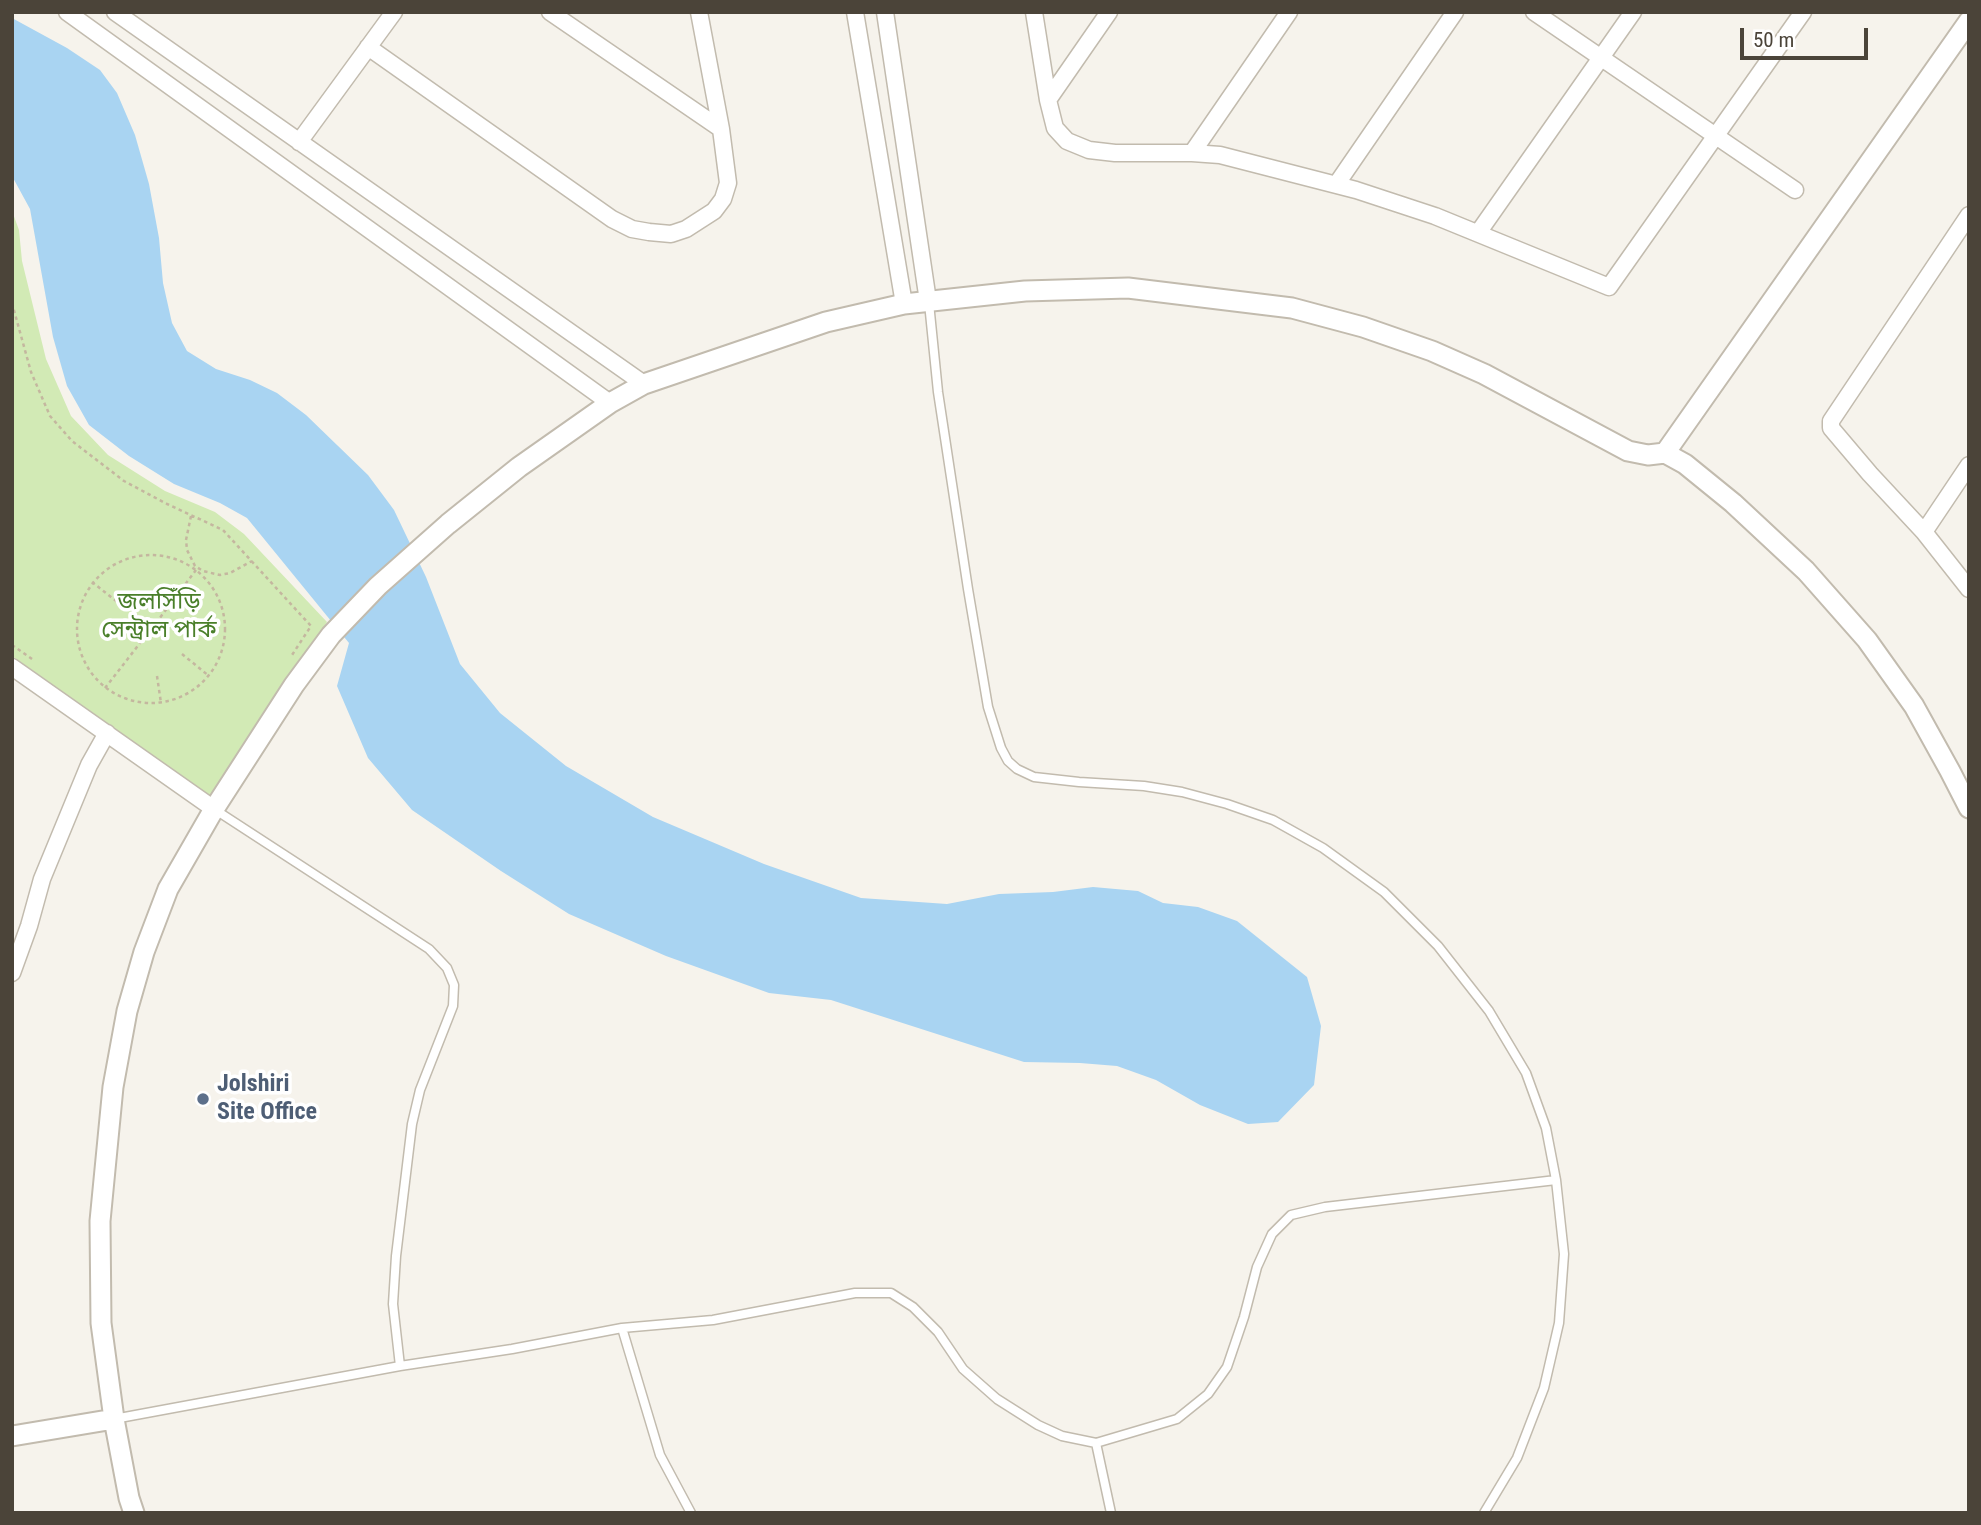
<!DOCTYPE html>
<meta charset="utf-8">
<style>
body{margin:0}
#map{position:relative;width:1981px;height:1525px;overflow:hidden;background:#f6f3ec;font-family:"Roboto Condensed",sans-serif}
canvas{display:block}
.frame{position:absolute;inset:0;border:14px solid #4b4439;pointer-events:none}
.scale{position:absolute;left:1740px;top:28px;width:128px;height:32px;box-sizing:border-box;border:4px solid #4b4439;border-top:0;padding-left:9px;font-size:21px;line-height:24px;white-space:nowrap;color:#4b4439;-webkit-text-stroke:5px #fff;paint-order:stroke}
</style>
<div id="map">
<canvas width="1981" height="1525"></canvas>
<div class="frame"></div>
<div class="scale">50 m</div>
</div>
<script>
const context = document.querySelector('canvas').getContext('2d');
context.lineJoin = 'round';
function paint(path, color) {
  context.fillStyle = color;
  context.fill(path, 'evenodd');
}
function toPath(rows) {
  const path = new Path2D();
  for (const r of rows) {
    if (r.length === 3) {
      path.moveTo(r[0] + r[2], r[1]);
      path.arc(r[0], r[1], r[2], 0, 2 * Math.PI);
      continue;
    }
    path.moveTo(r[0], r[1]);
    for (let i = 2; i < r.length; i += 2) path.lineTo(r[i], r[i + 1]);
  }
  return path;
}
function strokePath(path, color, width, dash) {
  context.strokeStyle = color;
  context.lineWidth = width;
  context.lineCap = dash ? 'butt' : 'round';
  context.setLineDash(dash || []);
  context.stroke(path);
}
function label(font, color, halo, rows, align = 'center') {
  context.font = font + ' "Roboto Condensed","Noto Sans Bengali",sans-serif';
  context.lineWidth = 7;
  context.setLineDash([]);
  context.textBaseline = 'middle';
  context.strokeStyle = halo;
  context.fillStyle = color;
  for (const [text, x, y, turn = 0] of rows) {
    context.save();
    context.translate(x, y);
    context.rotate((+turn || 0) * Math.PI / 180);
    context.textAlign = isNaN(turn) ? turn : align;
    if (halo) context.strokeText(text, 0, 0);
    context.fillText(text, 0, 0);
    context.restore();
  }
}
const green = toPath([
 [12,211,19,230,22,261,46,359,71,416,108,455,165,491,215,512,244,534,327,622,214,800,12,656]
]);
const water = toPath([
 [12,18,67,48,100,70,117,93,135,135,149,184,159,238,163,283,172,323,187,351,216,369,250,380,277,393,306,415,368,475,394,510,426,577,460,664,500,713,566,766,653,817,764,864,861,898,947,904,999,894,1053,892,1093,887,1138,891,1163,903,1198,907,1237,921,1307,977,1321,1026,1314,1085,1278,1122,1248,1124,1200,1105,1156,1080,1117,1066,1080,1063,1024,1062,831,1000,769,993,666,956,569,914,501,871,412,810,368,758,337,686,349,643,247,518,220,503,174,484,129,456,89,425,67,386,53,337,30,209,12,176]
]);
const path = toPath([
 [12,303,31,372,50,416,72,441,124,481,167,504,223,530,311,626,292,655],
 [191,516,186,540,187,550,195,566,203,571,220,575,230,573,252,561],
 [151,629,74],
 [92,582,135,616],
 [156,623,196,570],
 [12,645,32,659],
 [182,654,209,676],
 [157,676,161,703],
 [105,688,144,638]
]);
const service = toPath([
 [929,303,938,392,968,589,988,707,1001,748,1008,761,1017,769,1034,777,1079,782,1144,786,1182,792,1227,804,1273,820,1323,848,1384,892,1438,946,1489,1011,1526,1073,1546,1128,1556,1180,1564,1254,1559,1323,1544,1388,1517,1458,1484,1513],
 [214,809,429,949,447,968,454,985,453,1006,420,1090,412,1124,396,1256,393,1304,400,1366],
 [622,1328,660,1455,691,1513],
 [114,1419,400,1366,512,1349,622,1328,713,1320,855,1293,891,1293,913,1307,938,1332,963,1369,997,1399,1038,1425,1062,1436,1096,1443,1177,1419,1208,1394,1227,1367,1244,1317,1257,1267,1272,1234,1291,1215,1325,1207,1556,1180],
 [1096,1443,1111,1513]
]);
const minor = toPath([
 [67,12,610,403],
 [115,12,644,384],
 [550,12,721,129],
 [855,12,904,304],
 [885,12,928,301],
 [1034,12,1048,100,1055,128,1067,141,1089,150,1115,153,1192,153,1220,155,1356,190,1435,216,1609,287,1803,12],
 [1534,12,1795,190],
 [368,47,612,219,632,229,649,232,671,234,686,229,714,211,723,199,728,183,721,129,699,12],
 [1048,100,1109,12],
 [299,142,394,12],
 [1192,153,1289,12],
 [1336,185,1455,12],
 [1969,215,1831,421,1831,428,1870,474,1924,532,1969,589],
 [1478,233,1633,12],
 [1924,532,1969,465],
 [12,667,214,809],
 [12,973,29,926,42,879,89,765,107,733]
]);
const tertiary = toPath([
 [1665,453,1969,21],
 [12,1436,114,1419],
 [134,1513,129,1498,114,1419,101,1323,100,1221,113,1087,127,1011,144,952,168,889,214,809,294,685,331,635,378,586,448,524,519,467,610,403,644,384,826,322,904,304,1025,291,1128,288,1292,308,1363,327,1432,351,1484,374,1628,451,1648,455,1665,453,1685,464,1733,503,1806,571,1867,640,1914,706,1950,771,1969,808]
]);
const markers = [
 [203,1099,7,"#5c6f8a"]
];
const parkNames = [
 ["জলসিঁড়ি",159,603],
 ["সেন্ট্রাল পার্ক",159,631]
];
const serviceNames = [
 ["Jolshiri",217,1085],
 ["Site Office",217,1113]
];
paint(green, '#d2eab5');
paint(water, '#a9d4f2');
strokePath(service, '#c2bbae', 11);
strokePath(minor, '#c2bbae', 19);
strokePath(tertiary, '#c2bbae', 23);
strokePath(path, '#c4b79f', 2.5, [3.5, 3.5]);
strokePath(service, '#fff', 8);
strokePath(minor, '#fff', 16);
strokePath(tertiary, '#fff', 19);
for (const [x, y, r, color] of markers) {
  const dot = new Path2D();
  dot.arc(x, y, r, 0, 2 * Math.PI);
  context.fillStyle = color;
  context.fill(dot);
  strokePath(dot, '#fff', 2.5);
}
label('24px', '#4a7f2a', '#fff', parkNames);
label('bold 24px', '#4e5e75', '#fff', serviceNames, 'left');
</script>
